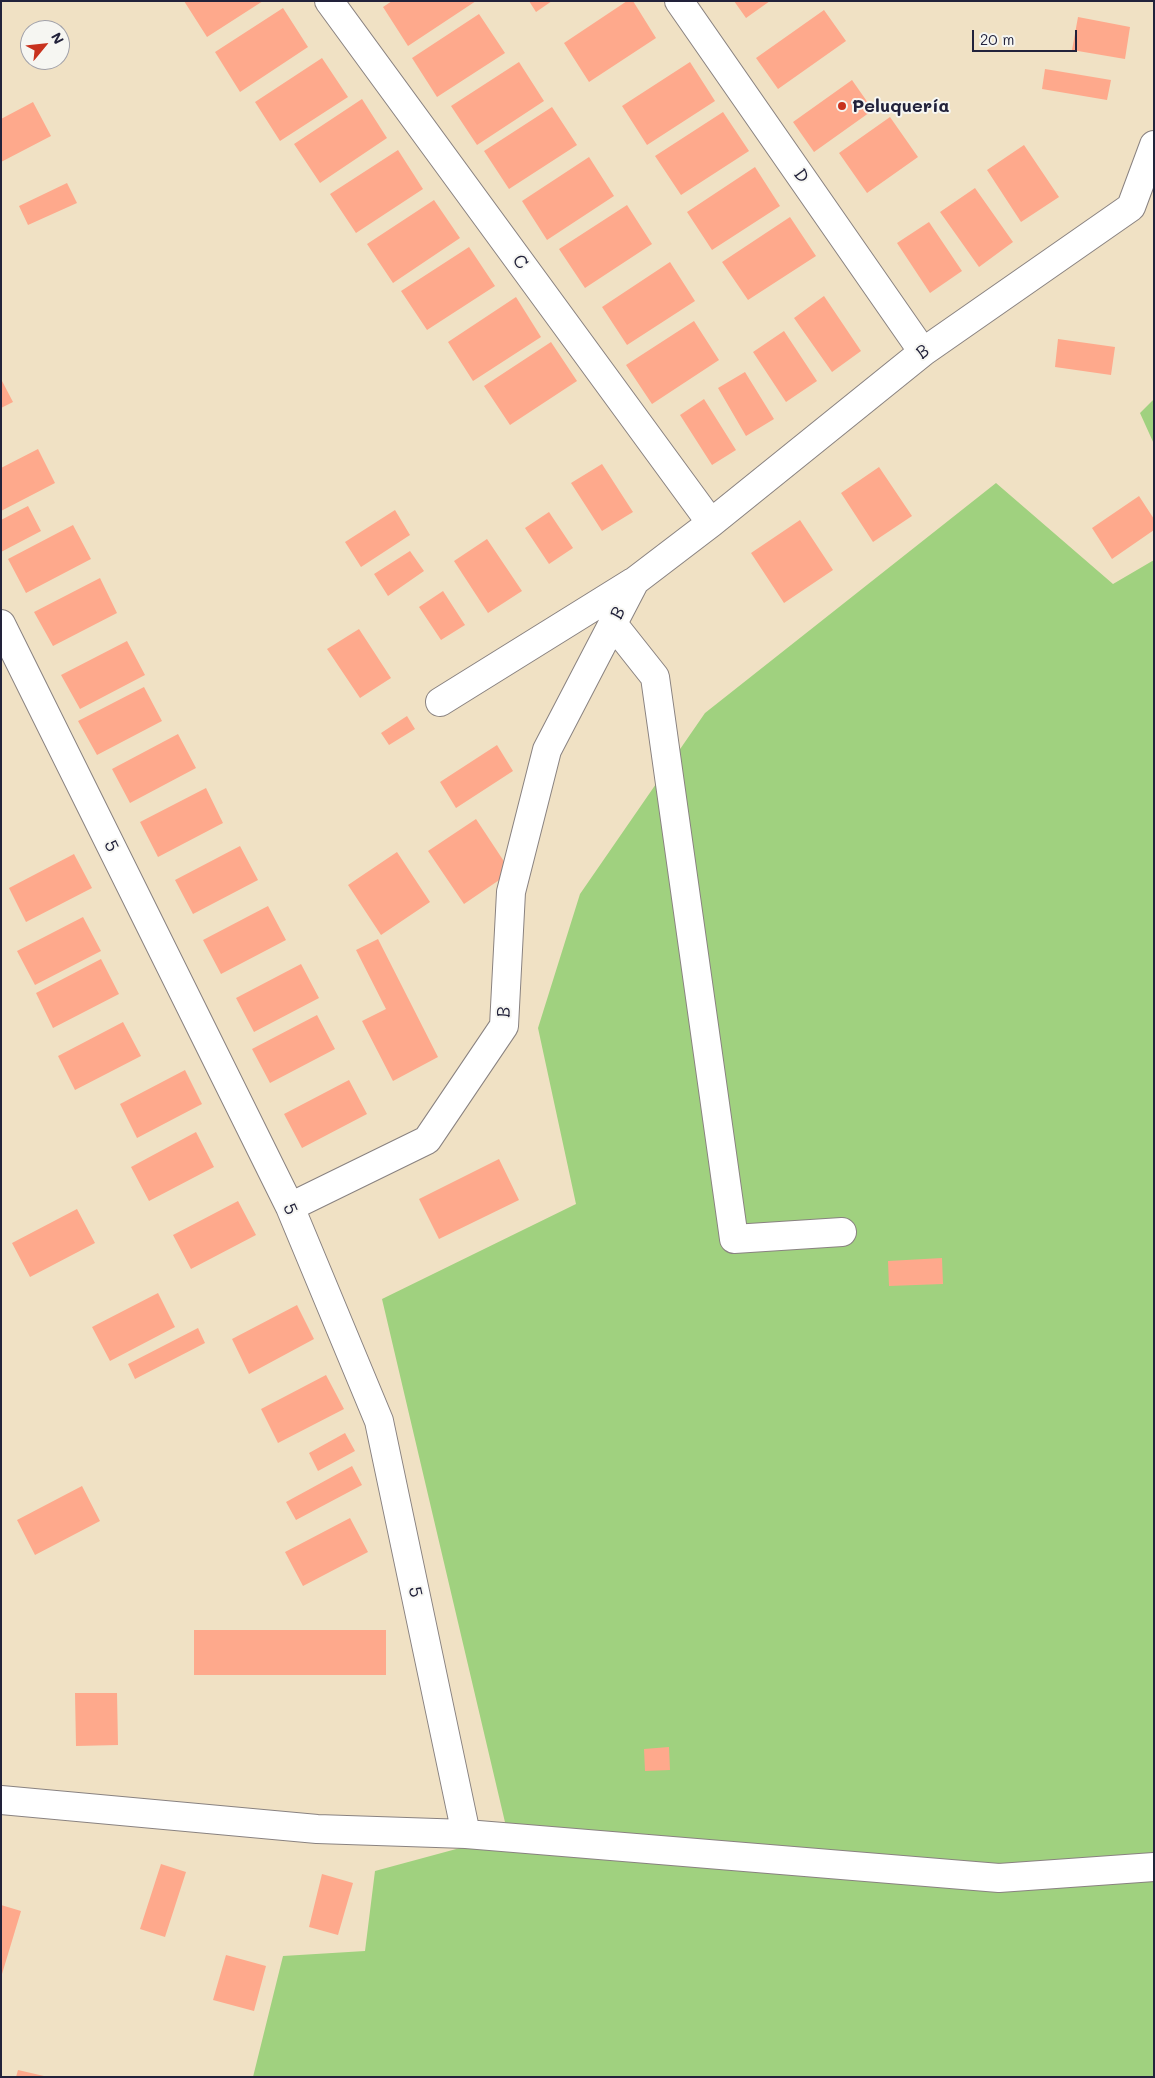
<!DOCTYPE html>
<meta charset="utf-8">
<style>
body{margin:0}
#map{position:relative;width:1155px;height:2078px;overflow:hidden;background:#f0e1c4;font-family:Mali,sans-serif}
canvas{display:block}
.frame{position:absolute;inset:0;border:2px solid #22223b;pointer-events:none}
.north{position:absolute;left:20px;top:20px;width:50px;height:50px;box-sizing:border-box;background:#f6f6f2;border:1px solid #a1a1a9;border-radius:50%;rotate:62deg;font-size:14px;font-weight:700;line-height:20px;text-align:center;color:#22223b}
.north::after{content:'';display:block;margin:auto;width:18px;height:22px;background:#c8321e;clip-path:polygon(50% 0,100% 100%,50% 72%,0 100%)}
.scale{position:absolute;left:972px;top:30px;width:105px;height:22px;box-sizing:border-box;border:2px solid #22223b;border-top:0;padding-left:6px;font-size:15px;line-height:18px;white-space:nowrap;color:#22223b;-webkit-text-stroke:4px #f6f6f2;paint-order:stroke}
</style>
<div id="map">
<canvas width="1155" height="2078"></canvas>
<div class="frame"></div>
<div class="north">N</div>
<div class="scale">20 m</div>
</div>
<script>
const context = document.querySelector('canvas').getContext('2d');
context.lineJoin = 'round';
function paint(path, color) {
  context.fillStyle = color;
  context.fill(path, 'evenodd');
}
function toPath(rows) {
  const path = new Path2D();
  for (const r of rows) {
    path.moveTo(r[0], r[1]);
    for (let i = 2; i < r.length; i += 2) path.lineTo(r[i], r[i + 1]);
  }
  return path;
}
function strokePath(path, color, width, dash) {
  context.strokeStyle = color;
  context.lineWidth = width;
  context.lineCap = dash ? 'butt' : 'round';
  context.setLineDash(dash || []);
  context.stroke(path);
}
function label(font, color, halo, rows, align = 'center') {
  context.font = font + ' Mali,sans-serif';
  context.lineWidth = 4;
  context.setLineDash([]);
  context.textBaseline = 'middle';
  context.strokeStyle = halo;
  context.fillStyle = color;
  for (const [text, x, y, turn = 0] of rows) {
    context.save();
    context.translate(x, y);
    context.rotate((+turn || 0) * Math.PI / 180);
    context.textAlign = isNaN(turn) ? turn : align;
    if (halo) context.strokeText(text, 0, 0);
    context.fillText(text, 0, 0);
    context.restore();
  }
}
const green = toPath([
 [1154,399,1154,444,1140,413],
 [996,483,1113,584,1154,560,1154,2077,253,2077,283,1956,365,1951,375,1871,508,1835,382,1299,576,1204,538,1028,580,894,705,713]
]);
const building = toPath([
 [184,1,263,1,207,37],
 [392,1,476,1,408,46,383,7],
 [529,1,552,1,536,12],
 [627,1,633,1,656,38,589,82,564,43],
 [734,1,770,1,746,18],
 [283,8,308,47,240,92,215,52],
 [824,10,846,41,778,89,756,58],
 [479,14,505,53,437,97,412,58],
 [1078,17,1130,27,1125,59,1072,50],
 [322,58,348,97,280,141,255,102],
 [519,62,544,101,477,145,451,106],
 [690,62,715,101,647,145,622,106],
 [1045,69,1111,80,1107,100,1042,89],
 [852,80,873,110,814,152,793,122],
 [362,99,387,138,320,183,294,144],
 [33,102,51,136,1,162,1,119],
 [552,107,577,145,509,189,484,151],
 [723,112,749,151,681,195,655,156],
 [890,117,918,157,867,193,839,153],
 [1024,145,1059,197,1021,222,987,170],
 [398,150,423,189,356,233,330,194],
 [589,157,614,196,547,240,522,201],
 [755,167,780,206,712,250,687,212],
 [67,183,77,203,28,225,19,206],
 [975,188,1013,242,979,267,940,212],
 [434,200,460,238,393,283,367,244],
 [627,205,652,244,585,288,559,249],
 [790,217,816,256,748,300,722,262],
 [929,222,962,271,930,293,897,243],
 [469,247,495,286,427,330,401,291],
 [670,262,695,301,627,345,602,307],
 [824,296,861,351,832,372,794,318],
 [516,297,541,337,473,381,448,342],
 [694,321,719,360,652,404,626,365],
 [784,331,817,381,786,402,753,352],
 [1058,339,1115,347,1111,375,1055,367],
 [551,342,577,381,510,425,484,386],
 [745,372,774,419,746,436,718,388],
 [1,379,13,402,1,408],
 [704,399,736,450,712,465,680,415],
 [38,449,55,483,1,511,1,468],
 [602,464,633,512,602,531,571,483],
 [879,467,912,516,873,542,841,493],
 [1139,496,1154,519,1154,530,1112,559,1092,528],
 [28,506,41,531,1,552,1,520],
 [395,510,410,535,361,567,345,542],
 [549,512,573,548,549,564,525,528],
 [800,520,833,570,784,603,751,553],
 [73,525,91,559,26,593,8,559],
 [487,539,522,591,488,613,454,561],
 [410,551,424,571,388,596,374,574],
 [100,578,117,613,53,646,34,612],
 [443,591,465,625,441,640,419,607],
 [359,629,391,678,360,698,327,649],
 [127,641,145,675,80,709,61,675],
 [144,687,162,721,97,755,78,721],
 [407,716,415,729,389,745,381,733],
 [178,734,196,768,130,803,112,769],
 [497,745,513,771,456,808,440,782],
 [206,788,223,823,158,857,140,822],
 [476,819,511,872,464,904,428,851],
 [240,846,258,880,193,914,175,880],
 [397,852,430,902,381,935,348,885],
 [74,854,92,888,26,922,9,888],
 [268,906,286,940,221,974,203,940],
 [83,917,101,951,35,985,17,951],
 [378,939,438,1057,393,1081,362,1021,386,1009,356,950],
 [101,959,119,994,53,1028,36,993],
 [301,964,319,998,254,1032,236,998],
 [317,1015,335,1049,270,1083,252,1049],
 [123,1022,141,1056,75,1090,58,1056],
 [185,1070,202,1104,137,1138,120,1104],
 [349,1080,367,1114,302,1148,284,1114],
 [196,1132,214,1167,149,1201,131,1167],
 [499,1159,519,1200,439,1239,419,1199],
 [238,1201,256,1235,191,1269,173,1235],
 [77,1209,95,1243,30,1277,12,1243],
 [942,1258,943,1284,889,1286,888,1261],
 [158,1293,175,1327,110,1361,92,1327],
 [297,1305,314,1339,249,1374,232,1339],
 [198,1328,205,1343,135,1379,128,1364],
 [326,1375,344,1409,278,1443,261,1409],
 [345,1433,355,1451,318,1471,309,1453],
 [352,1466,362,1485,296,1520,286,1502],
 [82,1486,100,1521,35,1555,17,1520],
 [350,1518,368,1552,303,1586,285,1552],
 [194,1630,386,1630,386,1675,194,1675],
 [75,1693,117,1693,118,1745,76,1746],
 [669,1747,670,1770,645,1771,644,1749],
 [161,1864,186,1872,165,1937,140,1929],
 [322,1874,353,1883,338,1935,309,1927],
 [1,1905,21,1911,2,1974,1,1974],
 [226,1955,266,1966,254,2011,213,2000],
 [18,2070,44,2076,44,2077,16,2077]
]);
const minor = toPath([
 [329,1,711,523],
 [679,1,923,352],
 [1,624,290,1207,379,1421,466,1834],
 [613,624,655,677,734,1239,842,1232],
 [440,702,633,582],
 [290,1207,427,1140,504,1026,511,892,547,750,635,581,711,523,923,352,1131,207,1154,145],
 [1,1800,317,1829,466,1834,999,1878,1154,1867]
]);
const markers = [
 [842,106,5,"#c8321e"]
];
const poiNames = [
 ["Peluquería",852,106]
];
const streetNames = [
 ["D",801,176,55],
 ["C",520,262,54],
 ["B",923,352,-37],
 ["B",618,613,-63],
 ["5",111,846,64],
 ["B",504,1012,-86],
 ["5",290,1209,66],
 ["5",415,1592,78]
];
paint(green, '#a0d17f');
paint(building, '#fea98c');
strokePath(minor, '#898280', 30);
strokePath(minor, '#fff', 28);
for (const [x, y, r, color] of markers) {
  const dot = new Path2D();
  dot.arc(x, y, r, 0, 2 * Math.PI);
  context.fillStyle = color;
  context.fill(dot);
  strokePath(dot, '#f6f6f2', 2);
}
label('bold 18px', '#22223b', '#f6f6f2', poiNames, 'left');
label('18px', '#22223b', '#f6f6f2', streetNames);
</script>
